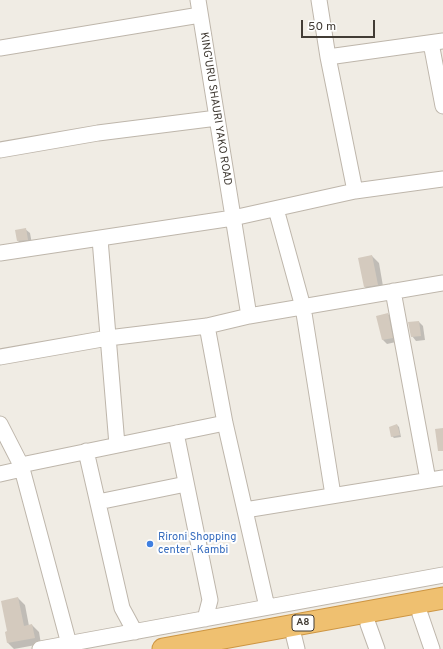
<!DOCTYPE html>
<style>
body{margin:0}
#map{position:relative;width:443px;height:649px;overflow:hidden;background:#f0ece4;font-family:Overpass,sans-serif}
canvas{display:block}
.scale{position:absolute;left:301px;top:20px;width:74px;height:18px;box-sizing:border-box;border:2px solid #423c35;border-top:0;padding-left:5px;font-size:12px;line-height:14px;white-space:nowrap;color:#423c35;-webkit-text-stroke:3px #fff;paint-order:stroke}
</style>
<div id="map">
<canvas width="443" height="649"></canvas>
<div class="scale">50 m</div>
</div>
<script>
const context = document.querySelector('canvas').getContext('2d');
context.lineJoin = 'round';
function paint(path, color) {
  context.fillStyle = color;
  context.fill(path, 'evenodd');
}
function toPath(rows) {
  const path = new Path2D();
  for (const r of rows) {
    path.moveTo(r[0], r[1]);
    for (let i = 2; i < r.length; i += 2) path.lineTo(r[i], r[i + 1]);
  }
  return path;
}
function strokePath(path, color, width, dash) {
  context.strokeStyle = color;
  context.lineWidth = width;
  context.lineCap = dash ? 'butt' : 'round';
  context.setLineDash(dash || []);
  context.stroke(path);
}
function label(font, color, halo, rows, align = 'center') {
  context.font = font + ' Overpass,sans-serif';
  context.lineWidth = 4;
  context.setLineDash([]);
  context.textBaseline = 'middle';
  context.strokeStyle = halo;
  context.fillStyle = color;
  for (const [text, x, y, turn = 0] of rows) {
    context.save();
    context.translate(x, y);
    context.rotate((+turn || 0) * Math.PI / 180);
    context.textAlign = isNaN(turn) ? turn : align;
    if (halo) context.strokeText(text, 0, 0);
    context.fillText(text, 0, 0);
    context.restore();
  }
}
const shadow = toPath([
 [25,229,30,233,32,244,22,245,18,241],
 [372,256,379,263,384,292,371,294,365,287],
 [388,314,392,319,396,342,387,344,383,340],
 [419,322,423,326,425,340,416,341,412,336],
 [397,425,399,427,401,437,394,438,392,436],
 [18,598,25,605,29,626,32,625,39,632,41,644,14,649,8,643,8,632]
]);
const building = toPath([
 [26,228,28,240,17,241,15,230],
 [372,255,378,285,364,287,358,258],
 [388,313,393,338,382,340,376,316],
 [419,321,421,336,411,337,408,322],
 [397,424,400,435,391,437,389,427],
 [443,428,443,451,438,451,435,429],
 [18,597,24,626,32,624,35,638,7,643,5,632,7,631,1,601]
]);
const minor = toPath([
 [198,0,249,316],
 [319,0,328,57,355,191],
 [431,43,443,106],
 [0,48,200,15],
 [328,57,443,41],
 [0,150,98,133,217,118],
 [276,209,303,307,333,495],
 [100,239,117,445],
 [0,253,233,218,355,191,443,179],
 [393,291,428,480],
 [207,326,225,423,267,607],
 [0,357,108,338,207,326,249,316,443,283],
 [0,424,21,465,69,644],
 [176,433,210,600,205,619],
 [86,451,122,608,135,632],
 [21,465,225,423],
 [0,474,22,469],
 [98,502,186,484],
 [245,510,443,478],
 [420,614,432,649],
 [368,624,377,649],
 [294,637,297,649],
 [40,649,443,575]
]);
const highway = toPath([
 [163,649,443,598]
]);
const markers = [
 [150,544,4,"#3f7fe0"]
];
const shields = [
 [303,623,22]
];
const shieldNames = [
 ["A8",303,623]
];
const streetNames = [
 ["KING'URU SHAURI YAKO ROAD",215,109,81]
];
const shopNames = [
 ["Rironi Shopping",158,538],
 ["center -Kambi",158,551]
];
paint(shadow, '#0003');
paint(building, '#d4cabe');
strokePath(minor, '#beb6ab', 17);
strokePath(highway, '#cd9542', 23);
strokePath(minor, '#fff', 15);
strokePath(highway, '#efc070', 21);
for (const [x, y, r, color] of markers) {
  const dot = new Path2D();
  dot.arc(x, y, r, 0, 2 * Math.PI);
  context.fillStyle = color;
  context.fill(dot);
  strokePath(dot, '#fff', 1.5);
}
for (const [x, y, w] of shields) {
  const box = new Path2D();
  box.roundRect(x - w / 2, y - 8, w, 16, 3);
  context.fillStyle = '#fff';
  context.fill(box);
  strokePath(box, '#423c35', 1);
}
label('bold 10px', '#423c35', null, shieldNames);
label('11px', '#423c35', '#fff', streetNames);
label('11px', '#366cbe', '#fff', shopNames, 'left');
</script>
